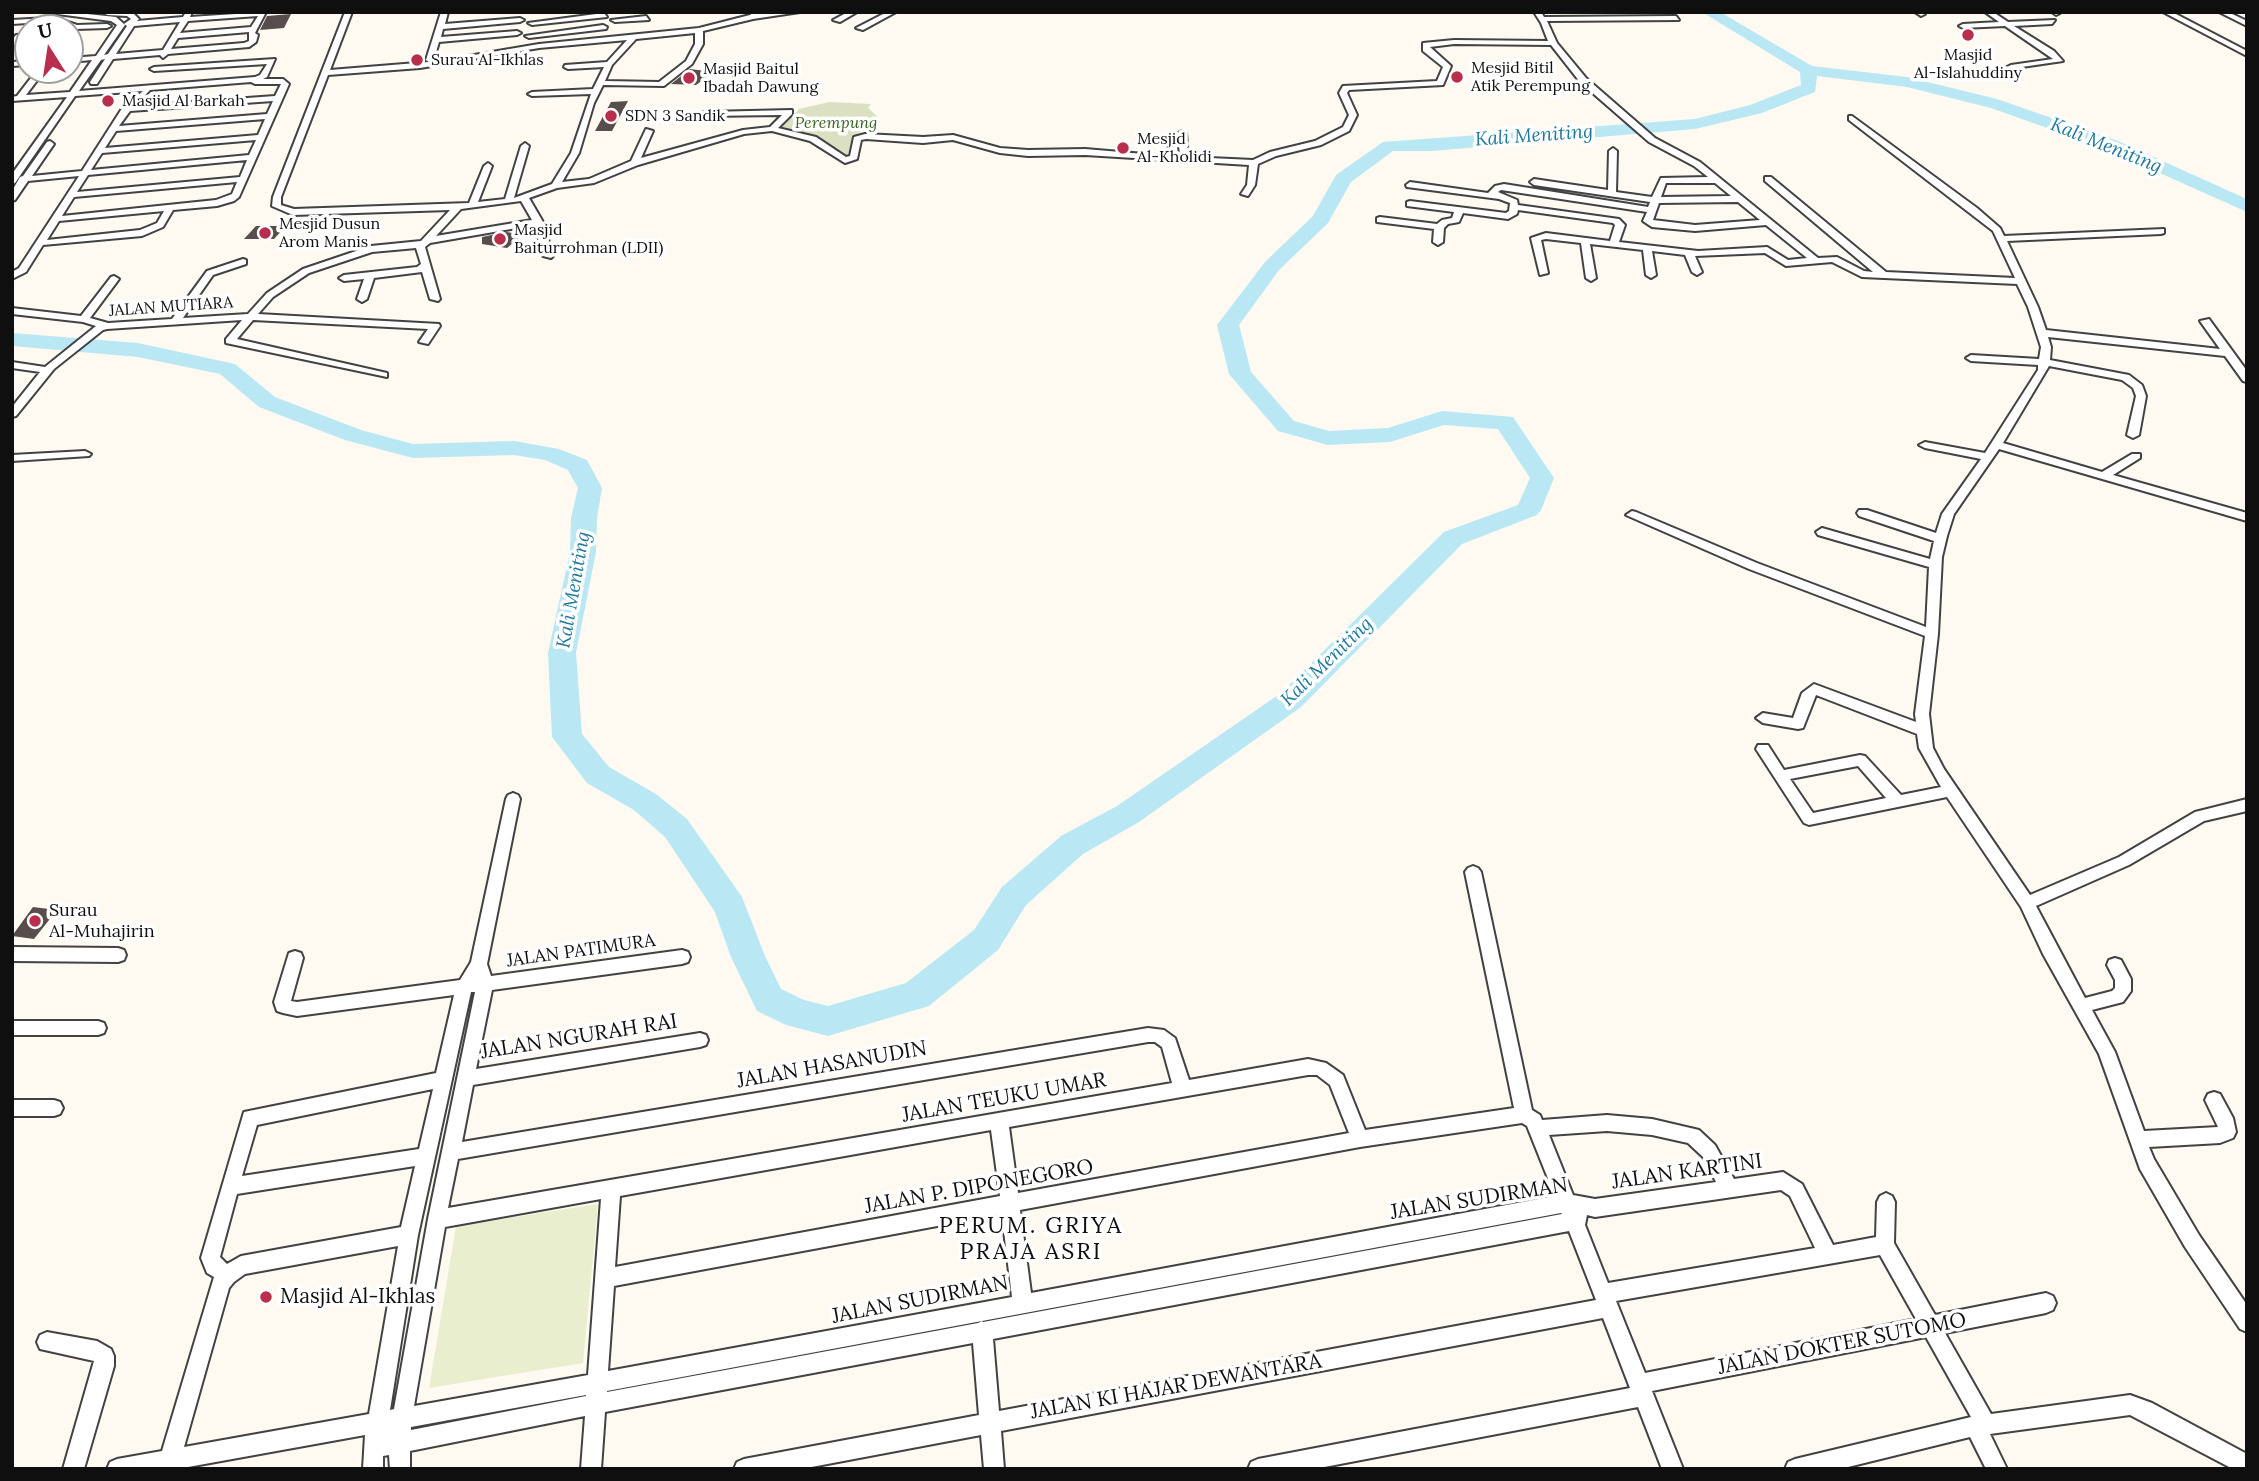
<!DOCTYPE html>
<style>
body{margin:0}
#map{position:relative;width:2259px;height:1481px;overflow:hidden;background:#fefaf2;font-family:Lora,serif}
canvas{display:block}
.frame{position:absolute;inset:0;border:14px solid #0f0f0f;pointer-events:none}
.north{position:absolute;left:14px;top:14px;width:70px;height:70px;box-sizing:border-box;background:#fff;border:2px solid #9f9f9f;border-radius:50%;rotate:348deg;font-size:19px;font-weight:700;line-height:28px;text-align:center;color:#0f0f0f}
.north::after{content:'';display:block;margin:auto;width:24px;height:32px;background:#b82e4c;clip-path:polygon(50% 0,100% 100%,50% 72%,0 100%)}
</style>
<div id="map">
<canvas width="2259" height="1481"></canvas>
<div class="frame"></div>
<div class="north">U</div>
</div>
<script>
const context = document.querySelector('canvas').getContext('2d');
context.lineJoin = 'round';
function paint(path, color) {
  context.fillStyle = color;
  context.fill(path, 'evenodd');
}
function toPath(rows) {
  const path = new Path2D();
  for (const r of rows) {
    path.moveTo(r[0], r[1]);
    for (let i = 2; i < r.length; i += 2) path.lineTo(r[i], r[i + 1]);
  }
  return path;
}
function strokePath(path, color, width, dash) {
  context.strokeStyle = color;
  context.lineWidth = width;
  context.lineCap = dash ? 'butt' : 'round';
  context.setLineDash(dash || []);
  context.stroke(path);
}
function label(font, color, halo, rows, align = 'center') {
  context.font = font + ' Lora,serif';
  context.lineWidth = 7;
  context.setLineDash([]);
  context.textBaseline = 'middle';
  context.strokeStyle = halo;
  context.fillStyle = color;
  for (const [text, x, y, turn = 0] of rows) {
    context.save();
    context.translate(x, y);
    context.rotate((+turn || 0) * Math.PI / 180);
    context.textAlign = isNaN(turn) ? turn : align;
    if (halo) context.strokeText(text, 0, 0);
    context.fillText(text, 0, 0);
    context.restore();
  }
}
const cemetery = toPath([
 [829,102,871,104,868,108,879,118,853,138,849,157,815,136,781,128,799,109]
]);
const pitch = toPath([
 [598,1204,583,1363,429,1388,456,1226]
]);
const river = toPath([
 [1702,12,1720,12,1812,66,1907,77,1997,99,2118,141,2247,199,2247,212,2106,149,1991,108,1907,87,1817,76,1815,92,1762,113,1695,129,1431,151,1393,151,1351,182,1328,223,1279,270,1239,325,1251,372,1294,421,1329,431,1388,428,1442,411,1513,417,1554,478,1541,510,1537,515,1462,544,1301,707,1139,822,1083,854,1026,905,998,950,929,1006,828,1036,786,1025,757,1011,731,957,715,912,665,837,634,810,587,783,552,737,548,653,570,552,571,518,578,488,568,470,545,460,514,455,413,458,345,440,259,407,220,374,138,357,12,346,12,333,138,343,235,364,275,397,361,430,413,444,514,441,559,449,587,460,602,488,597,518,596,552,576,653,582,734,609,767,656,794,687,819,742,897,765,956,781,989,804,1000,828,1006,906,983,974,930,1002,887,1061,836,1117,806,1281,693,1444,532,1518,505,1530,478,1498,429,1444,425,1390,442,1328,445,1278,431,1229,374,1217,325,1265,262,1313,216,1336,175,1383,142,1695,119,1750,105,1801,85,1800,72,1702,12]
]);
const building = toPath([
 [291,14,284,28,260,30,267,16],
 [690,69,714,72,696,85,671,84],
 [628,101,612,131,595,131,611,102],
 [256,226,286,226,274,239,244,239],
 [507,232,523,235,507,248,482,244,482,237],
 [33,907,57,910,34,939,12,936]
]);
const minor = toPath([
 [42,12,68,12,116,17,125,25,104,55,108,54,127,26,124,24,131,19,127,16,107,15,104,12,132,12,139,19,137,21,183,17,186,12,192,12,190,17,266,12,255,33,258,35,256,42,249,47,168,54,163,58,160,55,113,59,97,84,91,84,90,82,105,59,101,60,79,91,255,77,260,75,267,64,154,71,150,69,154,67,275,59,267,77,263,79,283,79,289,84,239,197,234,201,217,206,173,210,163,227,142,236,43,245,26,272,12,279,12,272,19,268,79,176,28,181,15,200,12,201,12,191,20,177,23,176,47,142,50,141,54,144,32,176,82,171,121,110,143,91,75,96,15,183,12,184,12,174,67,97,12,101,12,97,17,96,37,70,45,70,26,95,70,92,92,60,70,62,70,58,96,56,117,25,111,21,42,12],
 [258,16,251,27,180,33,188,21,258,16],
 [180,22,163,50,116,54,134,26,180,22],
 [249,32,249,41,244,43,171,49,178,38,249,32],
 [251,82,255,84,281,84,275,96,135,106,150,90,251,82],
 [273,101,267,114,119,126,130,111,273,101],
 [265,119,258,135,105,148,116,131,265,119],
 [256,140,249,155,91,170,102,153,256,140],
 [247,160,240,177,77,192,88,175,247,160],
 [237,182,232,194,216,200,62,216,74,197,237,182],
 [164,211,157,223,140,230,47,240,59,221,164,211],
 [345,12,352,12,330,70,429,62,426,60,441,12,448,12,445,24,520,18,524,20,520,22,443,29,441,37,517,31,521,33,517,35,439,42,433,62,539,44,699,28,750,15,754,12,761,12,760,14,800,12,753,19,703,31,703,44,692,64,664,86,603,85,594,103,579,153,562,182,589,179,631,161,646,129,653,131,641,158,743,130,770,127,782,115,704,116,704,112,707,112,792,110,792,114,778,128,816,137,846,157,850,156,854,137,865,134,923,137,953,135,1000,148,1028,150,1085,149,1180,157,1178,133,1182,131,1186,133,1188,157,1253,160,1270,152,1315,141,1343,127,1349,115,1339,93,1343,86,1437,81,1443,67,1423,51,1423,43,1454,40,1548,41,1541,23,1534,12,1541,12,1544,17,1676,16,1679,20,1547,21,1557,43,1586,78,1655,138,1700,162,1818,258,1837,257,1864,271,1873,272,1765,181,1765,177,1771,177,1886,272,2015,278,1993,231,1849,120,1849,116,1852,116,1977,208,2000,228,2004,236,2164,229,2164,233,2161,234,2007,241,2038,307,2046,330,2220,349,2200,321,2209,319,2247,371,2247,382,2243,381,2225,356,2048,337,2051,347,2050,360,2129,375,2142,385,2146,396,2139,435,2133,438,2127,435,2136,396,2133,388,2122,380,2049,366,2003,443,2102,472,2132,454,2140,454,2140,458,2113,475,2247,513,2247,521,1999,449,1954,514,1947,536,1942,557,1938,634,1929,714,1933,748,1944,769,2030,895,2119,857,2195,812,2247,799,2247,811,2204,821,2129,865,2036,906,2085,998,2112,991,2115,988,2115,980,2107,965,2109,960,2115,958,2121,960,2131,979,2131,991,2123,1002,2092,1010,2115,1052,2144,1131,2218,1127,2205,1100,2208,1094,2214,1092,2220,1094,2233,1118,2236,1132,2233,1138,2220,1143,2149,1147,2154,1159,2199,1235,2247,1305,2247,1332,2240,1329,2185,1247,2140,1169,2099,1054,2043,954,2021,907,1947,797,1809,825,1804,823,1756,749,1758,745,1768,745,1784,770,1860,755,1865,756,1901,795,1941,787,1919,748,1917,734,1816,695,1803,728,1798,729,1763,723,1756,718,1763,713,1793,718,1802,693,1814,684,1916,722,1915,714,1925,636,1749,569,1626,515,1632,511,1636,512,1757,563,1926,627,1929,567,1818,535,1816,532,1822,528,1930,559,1934,541,1859,516,1857,513,1859,510,1867,510,1936,533,1942,514,1981,459,1925,448,1919,445,1925,442,1985,453,2038,370,2038,365,1971,361,1966,358,1971,355,2039,359,2041,347,2028,307,2017,284,1862,277,1832,262,1786,266,1765,253,1695,256,1702,272,1697,275,1692,272,1685,255,1652,251,1656,275,1651,278,1646,275,1643,250,1590,244,1596,278,1591,281,1586,278,1581,243,1546,239,1541,240,1548,273,1540,275,1531,238,1546,233,1610,241,1615,225,1613,223,1518,210,1517,214,1508,219,1463,213,1459,222,1448,224,1444,228,1443,242,1438,245,1433,242,1434,229,1377,222,1377,218,1380,217,1437,224,1442,220,1452,218,1454,212,1407,206,1407,202,1410,201,1506,213,1509,211,1510,203,1499,199,1407,187,1406,185,1410,182,1488,193,1495,186,1504,184,1648,207,1650,202,1534,185,1530,182,1534,179,1608,190,1609,151,1613,148,1617,151,1616,192,1652,197,1661,178,1708,177,1694,166,1649,142,1580,82,1551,45,1454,44,1430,47,1451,66,1443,85,1349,90,1347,93,1357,115,1349,131,1321,145,1276,156,1258,164,1255,185,1248,196,1241,194,1247,185,1249,165,1085,155,1028,156,1000,153,953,140,923,143,866,139,861,140,857,159,845,163,810,141,772,131,744,134,638,165,594,183,557,188,529,198,543,222,553,256,551,258,543,256,534,225,430,243,425,247,440,299,438,301,430,299,422,272,374,278,367,299,362,302,357,299,364,279,344,281,339,278,344,275,417,267,421,264,416,248,372,252,309,273,273,297,258,314,439,324,440,326,428,344,419,342,428,329,253,320,237,339,387,373,387,377,226,343,226,339,242,320,107,329,103,330,54,369,16,416,12,417,12,407,40,372,12,368,12,362,45,367,96,326,83,322,12,314,12,308,81,316,111,277,114,276,119,279,90,318,108,323,172,319,207,271,243,259,246,260,246,264,213,275,183,318,248,314,267,293,303,269,371,246,421,241,450,210,293,215,272,206,273,197,345,12],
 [695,33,695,44,686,61,659,82,605,81,612,65,636,39,695,33],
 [627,40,607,62,565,65,564,67,568,69,604,67,593,89,532,92,528,94,532,96,591,94,571,153,552,184,514,198,529,146,525,143,521,146,505,199,478,202,492,166,488,163,484,166,469,203,294,209,281,205,281,197,328,75,420,68,539,48,627,40],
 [1666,183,1715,183,1731,196,1661,197,1666,183],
 [1501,190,1647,212,1643,221,1652,227,1695,231,1766,225,1807,258,1788,260,1767,247,1698,251,1619,242,1625,225,1619,219,1518,205,1517,200,1498,192,1501,190],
 [521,201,532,220,436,236,461,209,521,201],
 [1738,202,1760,220,1695,225,1653,220,1659,203,1738,202],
 [1858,766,1886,798,1813,813,1790,779,1858,766],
 [848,12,857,12,840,22,833,20,848,12],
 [887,12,896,12,863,30,856,28,887,12],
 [1915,12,1923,12,1925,14,1921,16,1915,12],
 [1985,12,1993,12,2008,22,2055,20,2052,24,2014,26,2054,51,2063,61,2008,69,2007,67,2011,65,2053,59,2005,26,1963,28,1959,26,1963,24,1999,22,1985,12],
 [2052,12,2060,12,2060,13,2056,15,2052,12],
 [2163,12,2172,12,2247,51,2247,56,2163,12],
 [2219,12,2228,12,2247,21,2247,26,2219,12],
 [604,13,607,17,532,25,528,23,604,13],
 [646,16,649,20,615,22,611,20,646,16],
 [48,18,52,20,51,22,65,21,77,25,107,24,111,26,107,28,76,29,64,25,42,28,43,22,12,24,12,20,48,18],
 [603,25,607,27,606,29,529,38,525,36,603,25],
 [28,34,28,38,21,39,12,47,12,40,16,35,28,34],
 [28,61,28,65,12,66,12,62,28,61],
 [85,451,91,454,89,456,12,461,12,455,85,451],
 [513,793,518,795,520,799,487,964,491,976,682,950,688,952,690,957,688,962,682,964,492,990,476,1069,700,1033,706,1035,708,1040,706,1045,700,1047,473,1085,462,1142,1148,1028,1164,1030,1175,1038,1189,1080,1308,1059,1326,1063,1343,1075,1365,1130,1514,1108,1465,872,1468,868,1473,866,1478,868,1481,872,1532,1110,1540,1115,1542,1120,1607,1115,1652,1119,1699,1130,1715,1145,1734,1179,1783,1172,1802,1184,1833,1245,1876,1237,1877,1202,1880,1196,1886,1193,1892,1196,1895,1202,1894,1243,1935,1315,2046,1293,2053,1296,2056,1303,2053,1310,2046,1313,1945,1333,1991,1414,2130,1395,2152,1403,2247,1454,2247,1469,2233,1469,2130,1415,1990,1434,2007,1469,1986,1469,1970,1437,1840,1469,1785,1469,1788,1462,1795,1459,1971,1417,1926,1337,1652,1391,1683,1469,1662,1469,1638,1407,1314,1469,1248,1469,1251,1462,1258,1459,1630,1388,1603,1318,1001,1431,1004,1469,984,1469,981,1435,801,1469,734,1469,737,1462,744,1459,979,1415,973,1343,605,1412,601,1469,581,1469,585,1416,410,1451,410,1469,390,1469,389,1455,383,1456,383,1469,363,1469,365,1435,177,1469,107,1469,110,1462,117,1459,162,1451,214,1277,207,1273,201,1258,244,1112,436,1073,454,995,297,1016,283,1013,277,1011,274,1002,289,953,295,951,301,953,303,958,291,1001,297,1002,460,980,471,962,506,799,508,795,513,793],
 [471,992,475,992,428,1219,394,1409,390,1410,418,1235,471,992],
 [1148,1042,1155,1042,1162,1047,1172,1083,448,1208,458,1159,1148,1042],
 [1308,1075,1317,1075,1330,1085,1349,1133,1018,1193,1009,1127,1308,1075],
 [433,1089,419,1149,242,1176,257,1125,433,1089],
 [1522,1123,1527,1126,1555,1196,1031,1293,1020,1210,1360,1147,1522,1123],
 [991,1130,1000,1196,615,1267,620,1196,991,1130],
 [1607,1131,1652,1135,1688,1143,1703,1157,1716,1182,1595,1199,1573,1195,1549,1135,1607,1131],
 [415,1166,401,1227,241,1256,227,1264,220,1257,237,1194,415,1166],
 [1781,1190,1790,1196,1815,1248,1608,1283,1585,1225,1587,1215,1595,1217,1781,1190],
 [601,1199,588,1375,414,1406,445,1227,601,1199],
 [1561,1213,1562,1214,983,1322,982,1321,1561,1213],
 [1002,1214,1012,1297,608,1371,614,1286,1002,1214],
 [1569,1231,1596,1300,999,1411,993,1339,1569,1231],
 [398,1246,369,1414,184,1447,229,1288,234,1282,245,1274,398,1246],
 [1880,1255,1916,1319,1645,1373,1616,1301,1880,1255],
 [982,1321,978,1323,607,1392,607,1391,982,1321],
 [586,1395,586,1396,411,1430,411,1427,586,1395],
 [12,947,118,948,124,950,126,955,124,960,118,962,12,961,12,947],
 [12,1021,98,1021,104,1023,106,1028,104,1033,98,1035,12,1035,12,1021],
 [12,1100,54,1100,60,1102,63,1108,60,1114,54,1116,12,1116,12,1100],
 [47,1332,97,1341,111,1349,114,1356,114,1366,84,1469,63,1469,94,1361,40,1349,37,1342,40,1335,47,1332]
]);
const markers = [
 [1968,35,7,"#b82e4c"],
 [417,60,7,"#b82e4c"],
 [1457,77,7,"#b82e4c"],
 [689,78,7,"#b82e4c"],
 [108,101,7,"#b82e4c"],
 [611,116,7,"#b82e4c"],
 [1123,148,7,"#b82e4c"],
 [265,233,7,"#b82e4c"],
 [500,239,7,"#b82e4c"],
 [35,921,7,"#b82e4c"],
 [266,1297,7,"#b82e4c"]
];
const farPoinames = [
 ["Masjid",1968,55,"center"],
 ["Al-Islahuddiny",1968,73,"center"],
 ["Surau Al-Ikhlas",431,60],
 ["Mesjid Bitil",1471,68],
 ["Atik Perempung",1471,86],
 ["Masjid Baitul",703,69],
 ["Ibadah Dawung",703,87],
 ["Masjid Al Barkah",122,101],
 ["SDN 3 Sandik",625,116],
 ["Mesjid",1137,139],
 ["Al-Kholidi",1137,157],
 ["Mesjid Dusun",279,224],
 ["Arom Manis",279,242],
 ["Masjid",514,230],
 ["Baiturrohman (LDII)",514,248]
];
const farParknames = [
 ["Perempung",836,123]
];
const farStreetnames = [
 ["JALAN MUTIARA",171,307,-4]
];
const poiNames = [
 ["Surau",49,911],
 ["Al-Muhajirin",49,932]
];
const streetNames = [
 ["JALAN PATIMURA",581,951,-8]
];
const waterNames = [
 ["Kali Meniting",1534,136,-4],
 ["Kali Meniting",2106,146,22],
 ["Kali Meniting",574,590,-80],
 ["Kali Meniting",1327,662,-44]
];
const nearStreetnames = [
 ["JALAN NGURAH RAI",579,1037,-9],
 ["JALAN HASANUDIN",832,1065,-10],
 ["JALAN TEUKU UMAR",1004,1098,-10],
 ["JALAN KARTINI",1687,1172,-8],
 ["JALAN P. DIPONEGORO",979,1187,-10],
 ["JALAN SUDIRMAN",1479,1199,-9],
 ["JALAN SUDIRMAN",920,1300,-11],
 ["JALAN DOKTER SUTOMO",1842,1344,-11],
 ["JALAN KI HAJAR DEWANTARA",1176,1387,-10]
];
const nearPoinames = [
 ["Masjid Al-Ikhlas",280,1297]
];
const nearNeighbourhoodnames = [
 ["PERUM. GRIYA",1031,1226],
 ["PRAJA ASRI",1031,1252]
];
paint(cemetery, '#dbe0c3');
paint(pitch, '#e9efce');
paint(river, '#b9e7f3');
paint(building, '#574e4c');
strokePath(minor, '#424242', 4);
paint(minor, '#fff');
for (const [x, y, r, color] of markers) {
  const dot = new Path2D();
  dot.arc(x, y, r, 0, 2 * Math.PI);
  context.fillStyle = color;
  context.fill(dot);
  strokePath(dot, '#fff', 2.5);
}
label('16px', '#0f0f0f', '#fff', farPoinames, 'left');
label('italic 16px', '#3b6422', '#fff', farParknames);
label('16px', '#0f0f0f', '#fff', farStreetnames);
label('18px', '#0f0f0f', '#fff', poiNames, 'left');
label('18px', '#0f0f0f', '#fff', streetNames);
label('italic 19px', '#1e799a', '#fff', waterNames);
label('21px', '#0f0f0f', '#fff', nearStreetnames);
label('21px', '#0f0f0f', '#fff', nearPoinames, 'left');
context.letterSpacing = '2px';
label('23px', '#0f0f0f', '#fff', nearNeighbourhoodnames);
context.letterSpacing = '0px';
</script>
